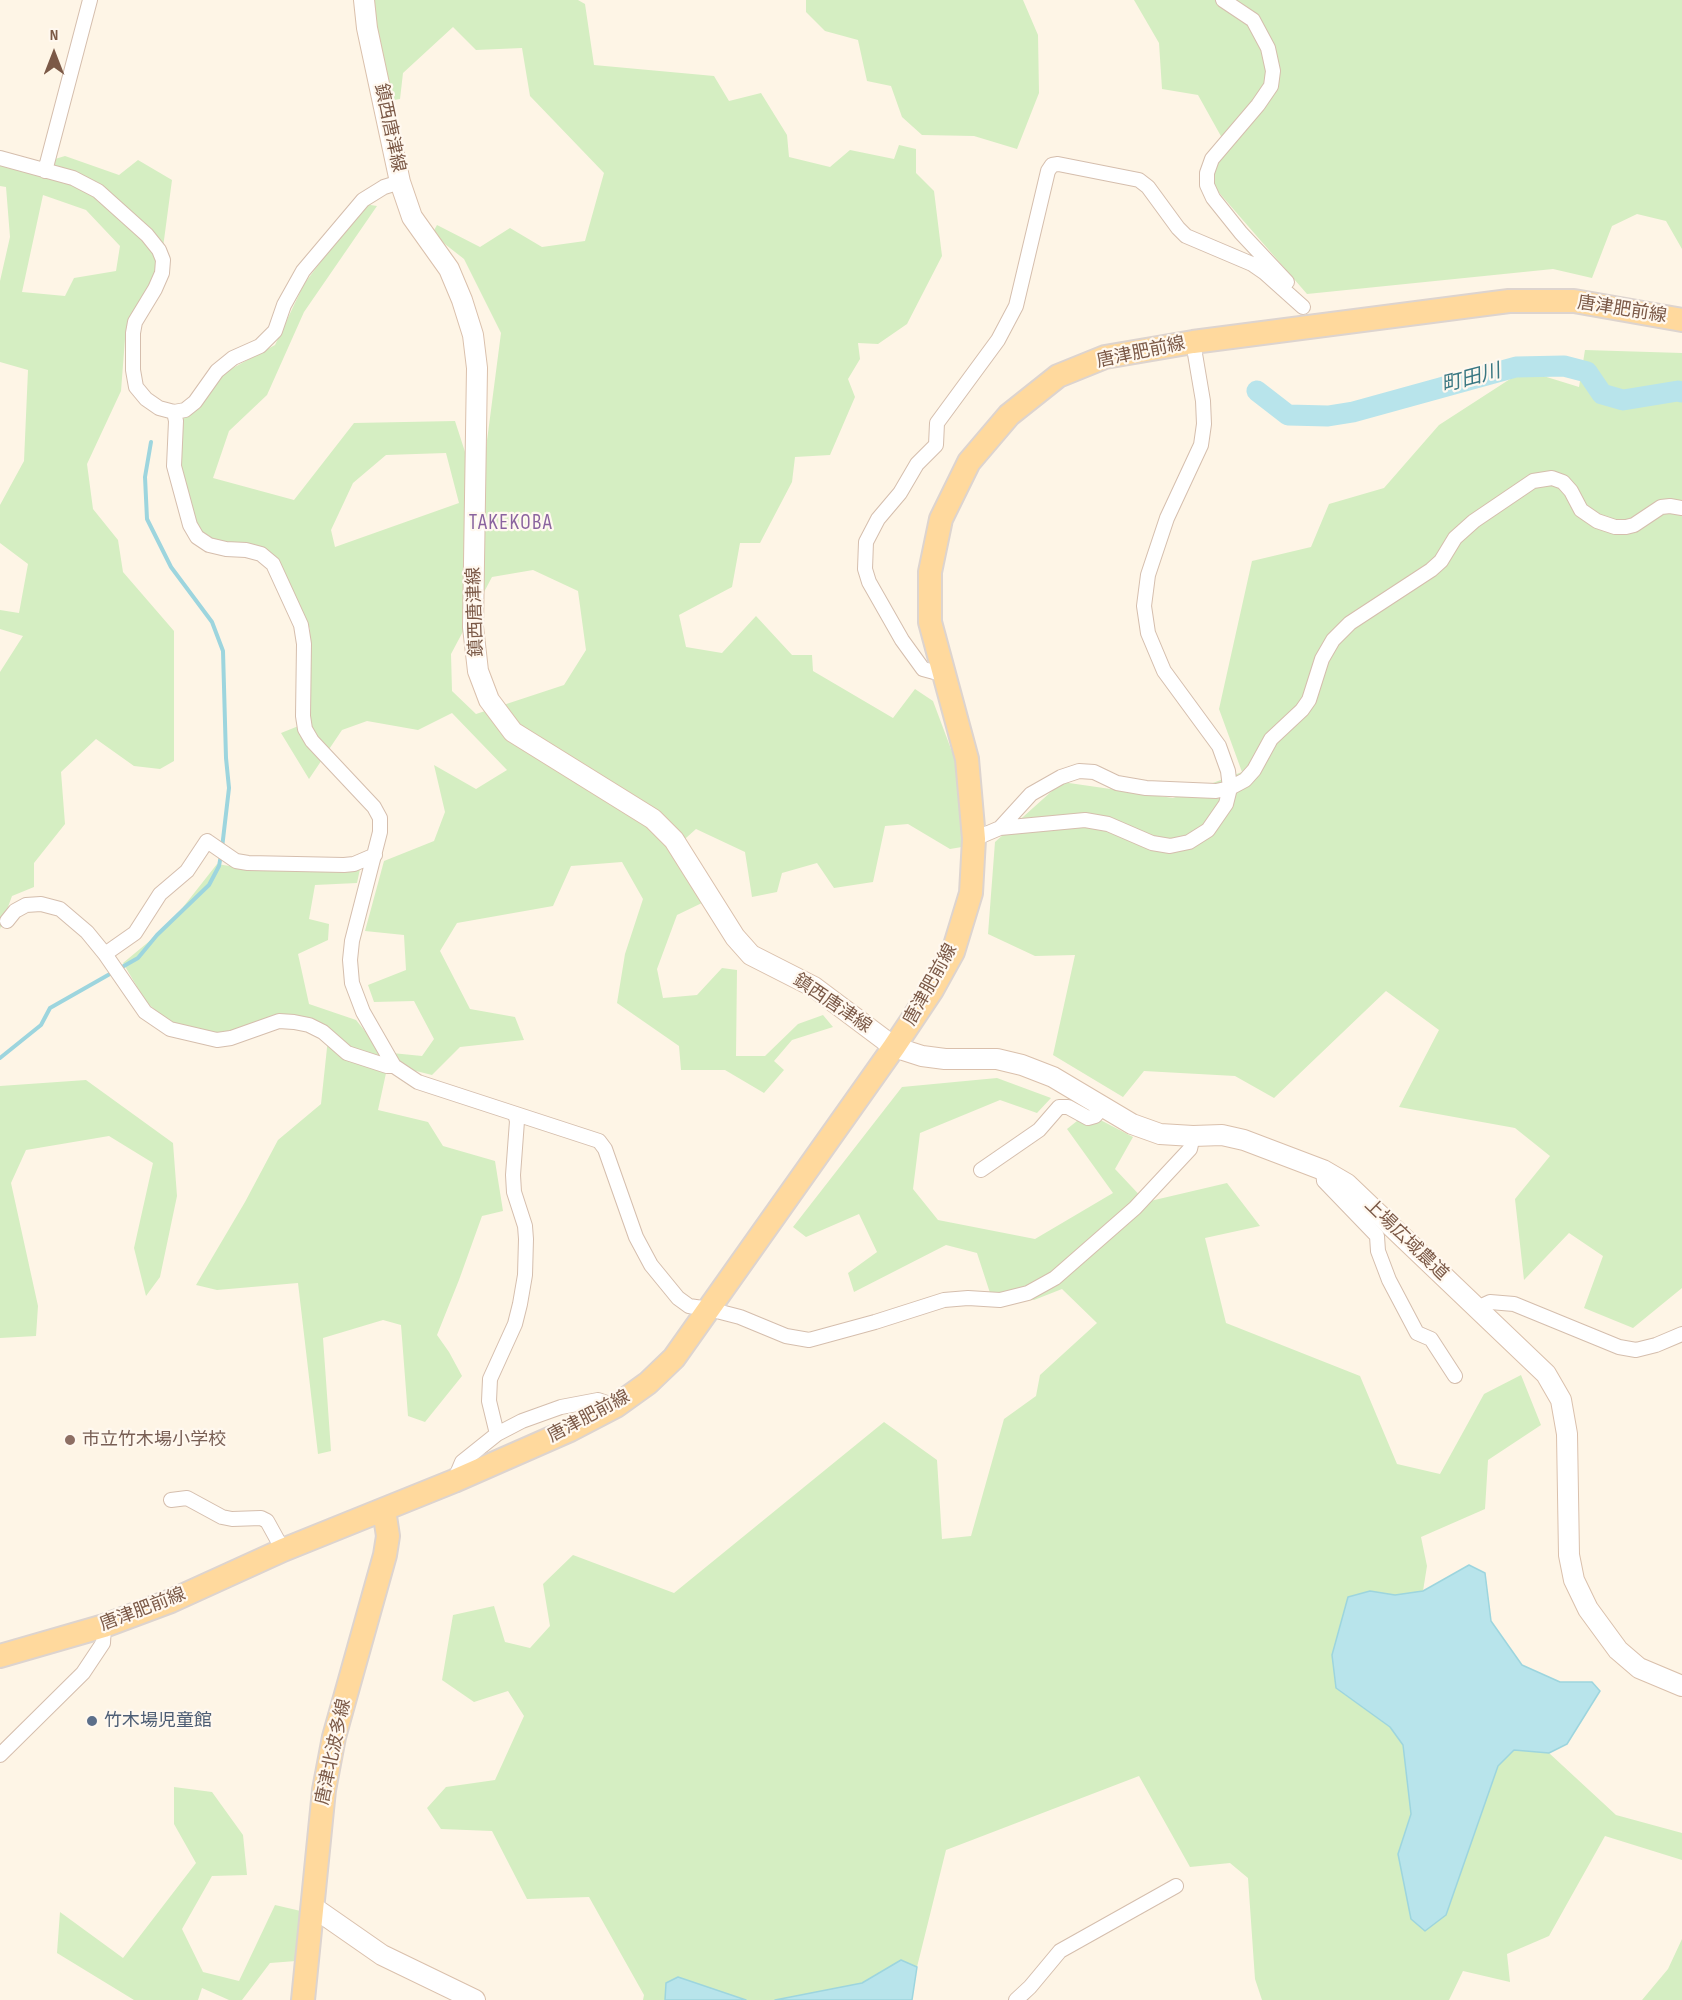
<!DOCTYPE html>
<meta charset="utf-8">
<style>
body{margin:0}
#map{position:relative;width:1682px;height:2000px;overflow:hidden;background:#fef5e6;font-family:"Sofia Sans Condensed",sans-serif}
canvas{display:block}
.north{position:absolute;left:24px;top:24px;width:60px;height:60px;-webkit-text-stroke:4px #fff8ef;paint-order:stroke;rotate:0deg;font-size:16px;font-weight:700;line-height:24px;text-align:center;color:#7b5947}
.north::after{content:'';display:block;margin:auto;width:21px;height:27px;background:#7b5947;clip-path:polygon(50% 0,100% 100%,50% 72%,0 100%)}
</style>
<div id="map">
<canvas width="1682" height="2000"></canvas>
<div class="north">N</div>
</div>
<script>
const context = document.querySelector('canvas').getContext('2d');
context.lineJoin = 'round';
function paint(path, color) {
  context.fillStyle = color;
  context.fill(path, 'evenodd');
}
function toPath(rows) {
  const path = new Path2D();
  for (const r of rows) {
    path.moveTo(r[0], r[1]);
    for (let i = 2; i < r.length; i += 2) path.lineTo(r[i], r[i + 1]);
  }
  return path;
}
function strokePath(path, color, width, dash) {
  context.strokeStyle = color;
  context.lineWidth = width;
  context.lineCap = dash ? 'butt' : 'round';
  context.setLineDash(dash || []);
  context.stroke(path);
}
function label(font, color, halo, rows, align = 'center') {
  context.font = font + ' "Sofia Sans Condensed","Noto Sans JP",sans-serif';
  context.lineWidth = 4.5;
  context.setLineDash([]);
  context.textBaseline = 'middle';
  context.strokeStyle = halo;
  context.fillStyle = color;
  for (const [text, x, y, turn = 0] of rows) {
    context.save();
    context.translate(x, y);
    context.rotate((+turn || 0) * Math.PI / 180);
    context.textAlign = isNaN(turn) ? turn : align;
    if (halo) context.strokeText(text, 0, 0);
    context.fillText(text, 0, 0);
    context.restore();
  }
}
const green = toPath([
 [371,0,578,0,585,4,594,65,714,76,729,101,761,93,787,135,789,157,830,167,850,150,894,159,899,145,916,149,916,173,934,191,942,256,907,324,878,344,858,343,860,359,848,379,855,397,830,455,795,457,792,482,760,543,740,543,732,587,679,615,686,647,722,653,756,616,792,655,812,655,813,671,893,718,915,689,933,701,957,765,962,847,950,849,908,824,885,826,873,882,834,888,817,863,782,873,777,892,752,897,745,852,696,829,677,846,706,901,677,915,657,969,663,998,697,995,722,968,737,970,736,1056,765,1056,798,1024,823,1015,833,1027,792,1040,774,1061,784,1070,764,1093,725,1070,681,1070,679,1046,617,1003,625,954,643,899,622,862,571,866,553,906,457,923,440,951,470,1009,515,1017,524,1040,460,1047,432,1075,388,1064,378,1110,428,1122,443,1146,495,1161,503,1211,482,1216,459,1280,437,1335,449,1352,462,1376,425,1422,408,1416,401,1325,383,1320,323,1338,331,1451,318,1454,298,1283,217,1290,196,1285,245,1202,278,1140,321,1104,329,1029,294,1015,225,1034,176,1028,146,1002,123,963,169,925,217,864,249,869,360,869,357,883,315,885,309,919,329,924,328,940,298,954,309,1004,356,1020,382,1052,422,1056,434,1039,414,1001,374,1002,368,985,406,970,404,935,365,931,384,861,434,841,445,812,434,765,476,789,507,770,452,713,418,730,367,721,342,730,309,779,281,733,311,721,310,629,276,557,252,544,219,543,198,530,179,463,181,419,200,407,220,375,275,345,304,284,364,204,377,206,304,312,267,395,229,431,213,478,294,500,354,423,455,421,467,458,485,456,501,333,464,259,432,234,437,225,480,247,510,228,542,247,585,241,604,173,530,96,522,48,476,50,453,27,403,73,400,99,388,101],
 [446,453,459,503,335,547,331,530,353,483,386,455],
 [533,570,578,591,586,650,564,685,476,714,452,691,451,654,492,577],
 [806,0,1023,0,1038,35,1039,93,1017,149,974,136,922,135,902,117,891,86,867,81,858,40,825,31,806,12],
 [1134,0,1682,0,1682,249,1666,221,1637,214,1612,226,1592,278,1553,269,1307,294,1215,188,1215,165,1227,147,1198,95,1162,89,1159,43],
 [65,156,119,175,138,160,172,180,158,285,125,339,121,391,87,464,93,509,118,540,123,572,174,631,174,761,160,769,134,766,96,739,61,772,65,824,34,863,34,887,12,896,0,929,0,672,23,636,0,629,0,610,19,613,28,564,0,543,0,505,24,461,28,370,0,362,0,281,10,237,6,187,0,186,0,159,28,167],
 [43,195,86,210,120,246,116,271,74,278,65,296,22,292],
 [1585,350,1682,353,1682,1288,1633,1328,1584,1308,1603,1256,1569,1233,1524,1280,1515,1199,1550,1156,1515,1128,1399,1107,1439,1030,1386,991,1274,1098,1235,1076,1144,1071,1123,1097,1053,1055,1075,955,1035,956,988,934,995,842,1062,782,1173,798,1242,772,1219,709,1252,561,1311,547,1329,504,1384,488,1439,425,1524,370,1579,387],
 [997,1078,1051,1098,1037,1113,1000,1100,920,1133,913,1189,938,1220,1035,1239,1113,1193,1067,1129,1087,1113,1133,1137,1115,1169,1146,1202,1227,1183,1260,1226,1205,1238,1226,1323,1360,1376,1397,1464,1440,1474,1484,1394,1521,1375,1541,1425,1488,1460,1485,1509,1421,1537,1427,1566,1423,1591,1395,1595,1370,1591,1336,1688,1390,1727,1403,1745,1411,1814,1398,1854,1446,1915,1498,1766,1514,1750,1549,1753,1616,1815,1682,1833,1682,1860,1605,1836,1549,1936,1507,1954,1510,1982,1463,1971,1449,2000,1262,2000,1255,1979,1248,1878,1230,1863,1190,1867,1139,1776,946,1850,917,1967,901,1960,862,1983,775,2000,746,2000,678,1977,666,1983,665,2000,643,2000,644,1995,589,1897,527,1899,492,1831,441,1829,427,1808,446,1787,495,1780,524,1716,508,1691,474,1702,442,1680,453,1615,494,1606,505,1642,530,1648,550,1626,543,1584,573,1555,674,1593,884,1422,937,1460,942,1539,971,1536,1004,1419,1036,1396,1040,1375,1097,1323,1062,1289,1034,1300,990,1293,977,1253,946,1245,854,1292,848,1273,877,1252,859,1214,806,1237,793,1227,902,1087],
 [86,1080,173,1143,177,1196,160,1277,146,1296,134,1248,153,1163,109,1136,26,1150,11,1183,38,1306,36,1336,0,1338,0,1086],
 [174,1787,212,1792,243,1835,247,1875,212,1876,182,1929,203,1972,239,1981,275,1905,305,1912,296,1961,270,1963,242,2000,229,2000,202,1988,198,2000,134,2000,57,1953,60,1912,123,1958,196,1863,174,1824],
 [1682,1939,1682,2000,1642,2000,1668,1969]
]);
const water = toPath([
 [1469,1565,1485,1573,1491,1621,1522,1665,1560,1682,1592,1682,1600,1691,1567,1744,1549,1753,1514,1750,1498,1766,1446,1915,1425,1931,1411,1919,1398,1854,1411,1814,1403,1745,1390,1727,1336,1688,1332,1655,1348,1597,1370,1591,1395,1595,1423,1591,1469,1565],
 [901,1960,917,1967,912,2000,775,2000,862,1983,901,1960],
 [678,1977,746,2000,665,2000,666,1983,678,1977]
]);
const stream = toPath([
 [151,442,145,477,147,519,171,567,212,622,223,651,226,758,229,788,222,848],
 [0,1058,41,1025,50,1008,138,958,157,935,209,885,219,866,221,855]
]);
const river = toPath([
 [1257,391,1288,415,1328,416,1353,412,1516,367,1564,366,1587,372,1602,394,1623,400,1678,391,1682,392]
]);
const street = toPath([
 [1223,0,1253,20,1268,48,1273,71,1271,86,1258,105,1212,159,1207,173,1207,185,1213,198,1241,233,1287,282],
 [0,158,73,178,98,191,147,235,159,250,163,260,162,273,155,289,135,322,133,333,133,370,136,387,146,399,159,408,174,412,185,410,195,402,217,371,233,358,260,346,275,331,284,305,303,271,363,200,384,187,400,182],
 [45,171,90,0],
 [174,412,176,421,174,466,190,525,197,537,209,545,226,549,246,550,261,554,273,564,301,625,304,644,303,716,305,729,312,741,374,807,380,818,380,832,352,941,350,960,352,983,363,1012,394,1066,418,1082,599,1141,605,1149,636,1237,651,1265,678,1298,689,1306,709,1309,740,1317,786,1336,809,1340,875,1322,944,1300,968,1298,1000,1300,1028,1293,1055,1278,1135,1208,1190,1149,1193,1136],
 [945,675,923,669,902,640,869,582,865,569,866,542,878,519,900,493,917,464,936,445,937,423,998,340,1016,306,1048,171,1052,165,1058,164,1139,180,1148,187,1178,228,1186,236,1252,264,1265,273,1303,307],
 [1000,828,1031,794,1061,777,1079,771,1094,772,1117,783,1146,788,1216,791,1230,788,1245,780,1254,770,1271,739,1302,710,1309,700,1322,659,1333,640,1350,623,1431,570,1441,561,1455,538,1474,521,1533,481,1552,478,1563,482,1571,491,1581,510,1597,521,1615,527,1626,527,1634,525,1661,507,1670,506,1682,508],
 [974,839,1000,828,1085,820,1108,824,1152,843,1170,846,1189,842,1208,830,1226,804,1230,788,1228,771,1219,746,1164,671,1148,633,1144,606,1148,575,1167,518,1201,445,1204,424,1203,401,1193,342],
 [7,921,15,911,26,905,41,904,60,909,87,932,105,954,145,1012,170,1029,217,1040,231,1038,279,1021,294,1022,309,1025,323,1032,347,1053,387,1066,394,1066],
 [105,954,135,933,160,894,187,871,207,841,236,861,248,863,344,865,354,864,375,855],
 [981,1170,1039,1130,1059,1107,1068,1107,1088,1118,1095,1116,1103,1107],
 [1323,1170,1324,1181,1377,1236,1378,1251,1389,1280,1417,1333,1431,1339,1455,1376],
 [1477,1308,1490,1302,1514,1304,1619,1347,1636,1350,1656,1345,1682,1334],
 [497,1434,522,1421,561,1407,598,1400,616,1406],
 [454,1481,462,1462,497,1434,489,1401,490,1379,515,1324,520,1304,525,1275,526,1239,525,1226,514,1192,513,1175,517,1121,515,1114],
 [171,1500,187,1498,222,1517,232,1519,261,1518,267,1521,283,1550],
 [0,1755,83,1673,103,1643,104,1626],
 [1016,2000,1030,1987,1060,1951,1176,1886]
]);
const secondary = toPath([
 [364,0,367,28,400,182,412,217,449,269,462,300,473,335,477,368,473,627,478,671,489,700,513,732,653,819,674,840,735,937,751,955,814,987,894,1047,922,1056,945,1059,997,1059,1022,1065,1053,1077,1132,1124,1160,1134,1193,1136,1222,1135,1244,1140,1323,1170,1347,1184,1546,1374,1561,1400,1567,1434,1569,1555,1574,1580,1588,1609,1618,1650,1639,1668,1682,1686],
 [313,1907,382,1955,475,2000]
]);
const primary = toPath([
 [0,1656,104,1626,171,1601,283,1550,454,1481,570,1430,616,1406,648,1383,674,1358,894,1047,932,990,953,952,971,893,974,839,967,759,930,622,930,572,941,519,969,462,1009,415,1058,376,1105,357,1193,342,1509,301,1574,301,1682,320],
 [303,2000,324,1790,334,1737,385,1555,388,1536,384,1510]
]);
const markers = [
 [70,1440,6,"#8d6e63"],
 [92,1721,6,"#5c6f8a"]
];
const streetNames = [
 ["鎮西唐津線",389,128,78],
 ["唐津肥前線",1622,310,9],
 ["唐津肥前線",1141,353,-12],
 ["鎮西唐津線",476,612,-92],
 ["唐津肥前線",931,985,-61],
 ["鎮西唐津線",832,1004,34],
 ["上場広域農道",1406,1240,44],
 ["唐津肥前線",589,1417,-28],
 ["唐津肥前線",143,1610,-21],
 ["唐津北波多線",334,1752,-78]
];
const educationNames = [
 ["市立竹木場小学校",82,1440]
];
const serviceNames = [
 ["竹木場児童館",104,1721]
];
const waterNames = [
 ["町田川",1471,379,-15]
];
const quarterNames = [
 ["TAKEKOBA",511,524]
];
paint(green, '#d5eec2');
paint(water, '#b8e4eb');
strokePath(water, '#9dd5de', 1.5);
strokePath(stream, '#9dd5de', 4);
strokePath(river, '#b8e4eb', 21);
strokePath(street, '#d5bead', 16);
strokePath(secondary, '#dac0ac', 22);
strokePath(primary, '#ddd4cf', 26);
strokePath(street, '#fff', 14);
strokePath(secondary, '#fff', 20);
strokePath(primary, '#ffd99d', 22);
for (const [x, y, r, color] of markers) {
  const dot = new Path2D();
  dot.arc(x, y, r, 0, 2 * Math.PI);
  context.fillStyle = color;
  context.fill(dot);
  strokePath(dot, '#fff8ef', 2);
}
label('18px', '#7b5947', '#fff8ef', streetNames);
label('18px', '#785e54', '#fff8ef', educationNames, 'left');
label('18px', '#4e5e75', '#fff8ef', serviceNames, 'left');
label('italic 20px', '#397782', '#fff8ef', waterNames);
context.letterSpacing = '1.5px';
label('21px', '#8a639f', '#fff8ef', quarterNames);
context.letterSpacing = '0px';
</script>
